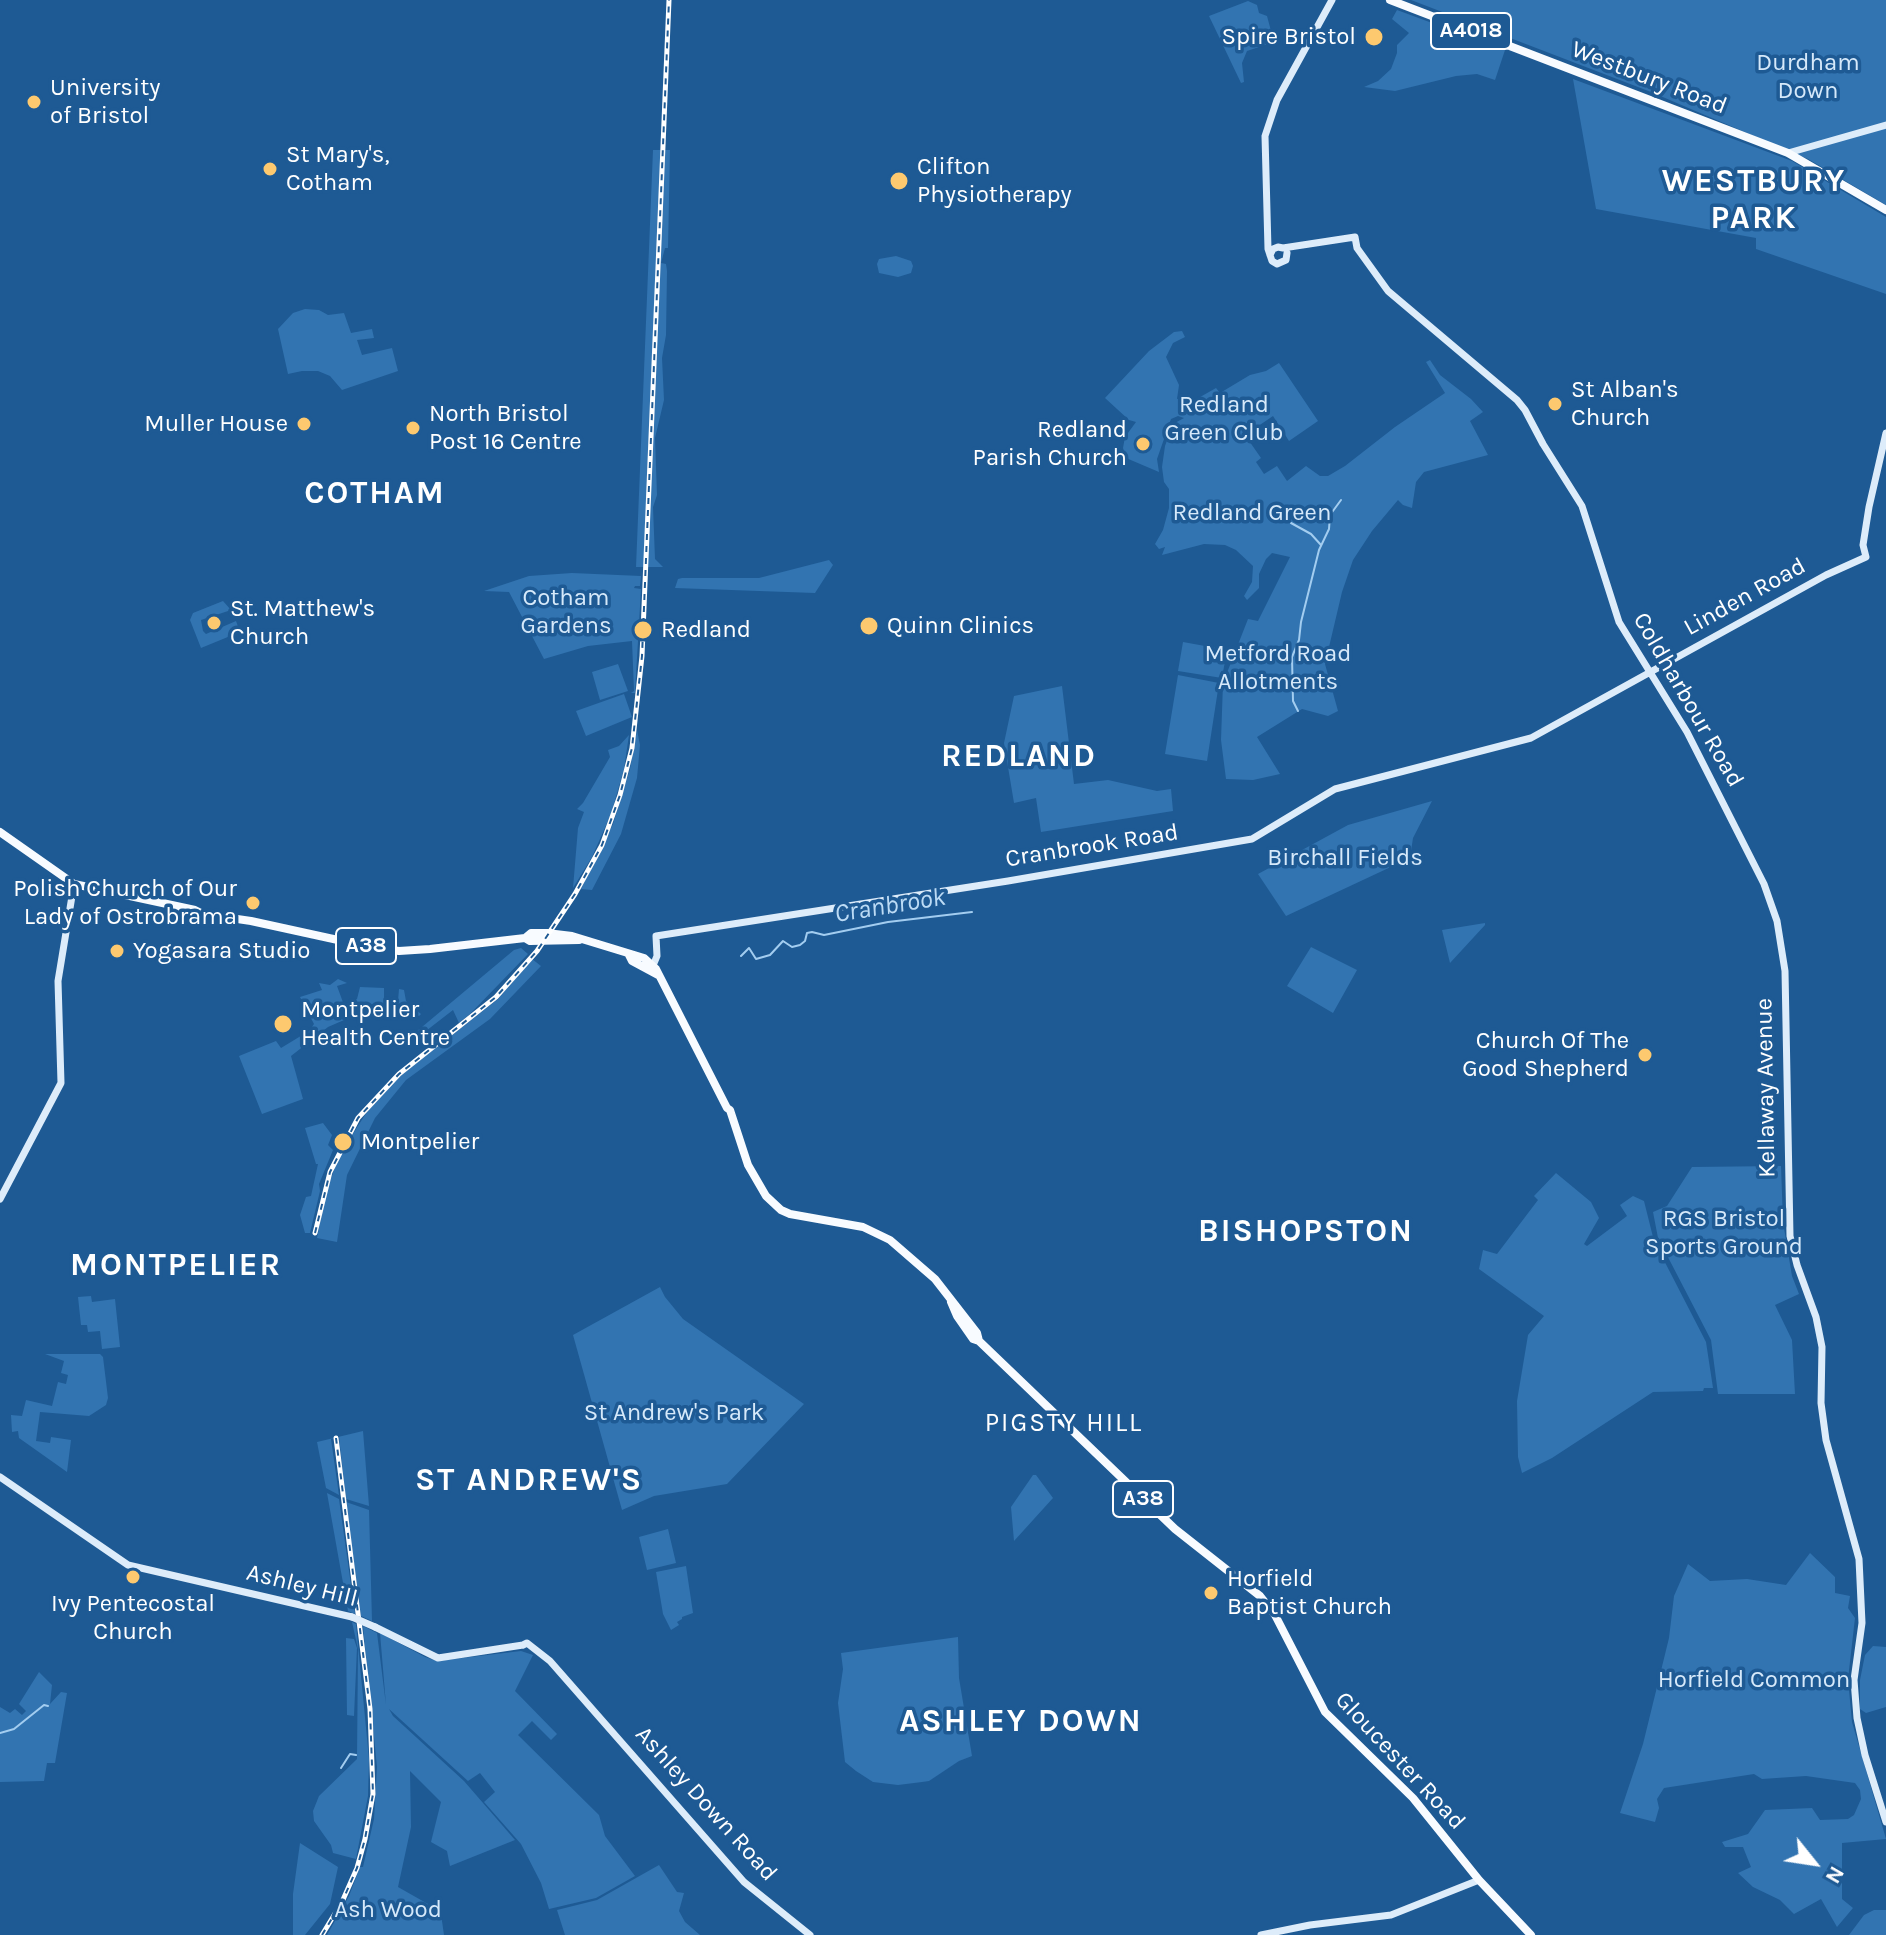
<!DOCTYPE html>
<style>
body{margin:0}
#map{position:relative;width:1886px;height:1935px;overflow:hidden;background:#1e5a94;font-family:Karla,sans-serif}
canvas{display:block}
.north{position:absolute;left:1774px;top:1823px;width:80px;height:80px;-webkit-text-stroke:6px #1e5a94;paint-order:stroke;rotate:120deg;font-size:22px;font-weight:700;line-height:32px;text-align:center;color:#fff}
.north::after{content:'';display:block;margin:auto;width:28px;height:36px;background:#fff;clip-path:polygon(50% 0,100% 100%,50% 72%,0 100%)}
</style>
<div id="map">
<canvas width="1886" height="1935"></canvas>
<div class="north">N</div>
</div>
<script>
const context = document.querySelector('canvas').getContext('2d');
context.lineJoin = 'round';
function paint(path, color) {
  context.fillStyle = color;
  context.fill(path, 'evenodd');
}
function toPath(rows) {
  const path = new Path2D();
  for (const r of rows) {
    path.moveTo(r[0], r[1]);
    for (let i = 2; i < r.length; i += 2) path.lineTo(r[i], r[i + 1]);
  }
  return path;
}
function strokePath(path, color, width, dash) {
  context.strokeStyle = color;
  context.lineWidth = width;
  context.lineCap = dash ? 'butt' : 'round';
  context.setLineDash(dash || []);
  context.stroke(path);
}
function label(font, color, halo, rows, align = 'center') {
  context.font = font + ' Karla,sans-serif';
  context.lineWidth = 7;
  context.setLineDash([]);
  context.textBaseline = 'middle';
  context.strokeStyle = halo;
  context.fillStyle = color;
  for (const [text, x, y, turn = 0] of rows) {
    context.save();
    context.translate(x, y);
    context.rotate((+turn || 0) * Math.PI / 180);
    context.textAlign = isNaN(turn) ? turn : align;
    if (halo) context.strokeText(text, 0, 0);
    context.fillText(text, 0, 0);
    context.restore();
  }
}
const green = toPath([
 [1411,0,1886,0,1886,205,1808,159,1651,92],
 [1248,1,1257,5,1259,13,1267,16,1274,42,1247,51,1242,63,1244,82,1241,83,1209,16],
 [1397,10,1505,50,1495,80,1477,74,1456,76,1395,91,1364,87,1378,81,1391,69,1397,53,1397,45,1409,33,1392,19],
 [1573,79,1792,161,1886,217,1886,294,1756,249,1756,238,1596,209],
 [653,150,670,150,668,248,665,248,661,263,666,264,667,271,666,335,662,358,664,400,655,438,657,495,653,507,655,559,663,567,636,567],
 [896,256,911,261,913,266,911,273,898,277,879,273,877,264,879,259],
 [305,309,319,310,328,315,344,313,351,333,372,329,374,338,357,340,362,355,392,348,398,371,342,390,330,376,318,371,302,371,288,374,278,329,293,313],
 [1182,331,1185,337,1173,343,1166,357,1179,385,1177,399,1183,398,1186,405,1216,388,1220,393,1250,375,1266,371,1279,363,1318,421,1289,441,1273,416,1245,435,1261,458,1256,462,1264,474,1277,466,1287,481,1306,466,1320,476,1328,476,1345,466,1395,427,1445,393,1426,362,1430,360,1440,375,1471,399,1483,412,1470,421,1488,455,1424,472,1416,482,1412,508,1403,505,1398,500,1372,531,1353,560,1342,592,1325,664,1338,711,1328,716,1302,709,1257,737,1280,774,1253,780,1226,779,1221,740,1223,683,1248,619,1258,621,1290,557,1272,553,1266,559,1259,574,1259,588,1247,600,1244,596,1252,582,1253,566,1236,550,1225,545,1204,544,1162,555,1165,547,1159,549,1155,544,1163,530,1169,508,1169,489,1164,482,1162,467,1165,446,1173,424,1184,418,1178,416,1171,419,1157,459,1159,472,1126,458,1123,448,1125,437,1136,422,1129,420,1105,398,1149,351,1174,332],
 [829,560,833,565,815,593,675,588,678,579,682,578,759,578],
 [572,573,641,576,640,586,635,586,634,588,641,589,635,693,631,693,634,691,632,641,588,646,544,659,509,592,484,591,529,576],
 [223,601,231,610,201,620,203,631,206,634,236,621,240,632,201,648,190,620,193,613],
 [1183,642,1227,650,1222,678,1178,671],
 [618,664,628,691,600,700,592,672],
 [1178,675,1219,683,1207,761,1165,754],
 [1062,686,1074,784,1108,780,1157,791,1171,789,1173,811,1041,832,1036,798,1014,803,1004,743,1014,696],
 [624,694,632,717,586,736,576,711],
 [637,730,640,745,637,778,621,834,592,890,581,889,613,824,630,769],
 [629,735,624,769,611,814,592,857,573,888,578,828,584,812,577,809,583,803,610,757,608,750,619,746],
 [1432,801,1413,838,1410,858,1286,916,1258,874,1348,825],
 [1485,923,1485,925,1450,963,1442,930],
 [1311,947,1357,970,1333,1013,1287,986],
 [521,948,528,954,470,1014,459,1023,453,1010,413,1041,410,1037,514,950],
 [532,959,541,966,490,1019,406,1080,375,1118,347,1175,337,1242,317,1238,326,1192,340,1154,372,1104,400,1076,498,999],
 [338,979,347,983,337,986,344,1005,357,999,360,987,384,988,384,1000,398,1001,399,989,404,990,406,1001,421,1014,419,1016,404,1011,376,1012,370,1019,362,1015,351,1017,328,1027,291,1056,303,1099,262,1114,239,1056,276,1041,281,1048,309,1031,314,1024,300,997,322,990,319,983,330,985],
 [323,1123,332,1135,328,1145,333,1150,319,1184,320,1191,310,1233,305,1233,300,1215,306,1197,311,1196,318,1164,316,1164,305,1128],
 [1781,1166,1783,1222,1792,1276,1799,1294,1775,1305,1792,1340,1795,1394,1718,1394,1711,1340,1658,1238,1653,1212,1667,1206,1692,1167],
 [1556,1173,1591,1202,1599,1218,1584,1244,1587,1246,1627,1216,1620,1205,1633,1196,1644,1201,1654,1241,1706,1342,1713,1388,1704,1388,1703,1391,1653,1392,1552,1458,1522,1473,1518,1457,1517,1401,1528,1335,1544,1316,1479,1269,1483,1250,1497,1254,1538,1200,1534,1196],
 [660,1287,665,1297,683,1319,804,1404,727,1484,654,1496,622,1510,573,1335],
 [91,1296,92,1302,115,1299,120,1347,102,1349,100,1331,88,1332,87,1325,81,1325,78,1297],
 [45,1354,100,1354,103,1357,108,1398,106,1405,89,1416,40,1412,36,1441,50,1443,51,1437,71,1440,67,1472,19,1438,18,1431,12,1432,11,1415,22,1416,26,1400,52,1406,58,1382,66,1384,68,1375,61,1373,64,1361],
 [363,1431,369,1506,346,1499,339,1437,331,1439,339,1495,326,1488,317,1442],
 [1033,1475,1036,1475,1053,1498,1014,1541,1011,1507],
 [327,1493,339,1499,355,1614,348,1611],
 [346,1502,369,1510,372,1621,361,1616],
 [668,1529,676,1563,647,1570,639,1537],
 [1810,1553,1835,1577,1835,1593,1850,1596,1848,1608,1855,1618,1848,1679,1852,1722,1886,1839,1842,1843,1842,1899,1853,1908,1837,1927,1821,1899,1794,1914,1780,1900,1753,1887,1738,1873,1751,1867,1743,1847,1725,1847,1722,1842,1748,1834,1765,1810,1812,1808,1820,1820,1848,1819,1854,1815,1861,1799,1860,1790,1855,1783,1806,1776,1762,1779,1754,1774,1664,1788,1657,1799,1659,1808,1655,1822,1620,1813,1643,1744,1669,1638,1674,1596,1688,1564,1710,1581,1747,1579,1786,1585],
 [686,1566,693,1613,682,1617,682,1619,677,1622,679,1625,671,1630,663,1614,656,1572],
 [352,1622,356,1624,369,1759,368,1796,356,1859,333,1853,331,1845,314,1821,313,1811,319,1796,357,1759,358,1649],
 [363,1626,377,1633,386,1705,380,1633,425,1657,437,1661,521,1651,533,1655,515,1691,557,1734,551,1740,532,1721,518,1735,599,1815,605,1836,635,1876,596,1898,549,1909,541,1883,521,1844,484,1802,495,1792,480,1773,468,1781,389,1709,393,1716,464,1781,515,1840,450,1866,447,1851,431,1842,441,1802,410,1771,411,1827,398,1887,435,1908,441,1914,444,1935,327,1935,349,1896,360,1867,363,1867,374,1819,377,1767],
 [958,1637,959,1678,972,1756,959,1761,929,1781,922,1782,898,1785,873,1782,856,1771,845,1762,838,1703,843,1669,841,1653],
 [346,1638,354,1639,357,1648,354,1716,347,1715],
 [1873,1646,1886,1647,1886,1707,1866,1713,1860,1709,1860,1680,1865,1655],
 [39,1672,52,1685,50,1704,61,1692,67,1693,55,1763,47,1763,44,1781,0,1782,0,1707,10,1713,15,1709,22,1715,26,1711,19,1704],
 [300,1843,338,1867,330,1904,305,1935,293,1935,293,1894],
 [659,1865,677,1892,684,1893,679,1911,685,1922,700,1935,565,1935,557,1910,597,1900],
 [1874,1910,1886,1910,1886,1935,1849,1935,1864,1915]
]);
const stream = toPath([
 [1291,523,1311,534,1321,545],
 [1298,711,1293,701,1292,657,1299,640,1301,622,1319,550,1329,529,1330,515,1341,500],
 [741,956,749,948,756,959,770,955,783,941,792,947,800,945,805,941,807,933,812,932,824,935,888,922,972,912],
 [0,1733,14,1729,44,1705,48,1706],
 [341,1768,350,1754,356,1755]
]);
const secondary = toPath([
 [1788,153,1886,125],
 [1287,253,1286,260,1277,264,1272,261,1268,249,1265,136,1277,100,1332,0],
 [1270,255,1273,249,1278,247,1283,248,1355,237,1357,248,1388,291,1517,400,1525,410,1543,444,1582,506,1619,622,1687,732,1764,884,1777,921,1785,971,1790,1236,1797,1265,1816,1317,1822,1347,1821,1403,1826,1440,1859,1559,1862,1623,1854,1680,1857,1718,1865,1755,1886,1822],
 [652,968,657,956,656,936,1008,881,1252,839,1335,789,1531,738,1826,575,1866,557,1863,545,1869,507,1886,433],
 [0,1199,61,1083,58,981,74,884],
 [0,1477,128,1565,352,1617],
 [375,1627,438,1658,523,1645],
 [523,1645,527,1643,550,1661,744,1882,810,1935],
 [1261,1935,1310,1925,1391,1915,1479,1880]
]);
const primary = toPath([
 [1390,0,1788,153,1886,210],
 [0,832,74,884,195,910,203,914,251,921,370,947,399,951,430,949,525,938,531,933,547,933,572,936,644,958,656,969,727,1108,730,1110,748,1165,766,1196,781,1210,790,1214,863,1227,890,1240,935,1279,977,1333,979,1341],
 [525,938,530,941,579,940],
 [629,955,632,961,658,975],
 [951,1302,957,1316,973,1339,979,1341,1175,1529,1260,1596,1275,1615,1325,1712,1413,1798,1479,1880,1531,1935]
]);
const rail = toPath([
 [315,1233,330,1172,358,1118,399,1074,496,997,537,951,575,894,602,845,620,795,632,748,642,656,669,0],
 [322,1935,342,1902,357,1868,365,1839,373,1794,370,1709,336,1438]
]);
const secondaryBridge = toPath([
 [352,1617,375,1627]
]);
const markers = [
 [1374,37,10,"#fdc96f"],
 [34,102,8,"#fdc96f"],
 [270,169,8,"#fdc96f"],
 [899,181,10,"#fdc96f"],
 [1555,404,8,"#fdc96f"],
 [304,424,8,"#fdc96f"],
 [413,428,8,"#fdc96f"],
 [1143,444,8,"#fdc96f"],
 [214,623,8,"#fdc96f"],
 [869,626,10,"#fdc96f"],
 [643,630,10,"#fdc96f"],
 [253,903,8,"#fdc96f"],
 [117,951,8,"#fdc96f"],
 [283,1024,10,"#fdc96f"],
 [1645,1055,8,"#fdc96f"],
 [343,1142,10,"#fdc96f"],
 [133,1577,8,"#fdc96f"],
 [1211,1593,8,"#fdc96f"]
];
const shields = [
 [1471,31,80],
 [366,946,60],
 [1143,1499,60]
];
const shieldNames = [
 ["A4018",1471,31],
 ["A38",366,946],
 ["A38",1143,1499]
];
const poiNames = [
 ["Spire Bristol",1356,37,"right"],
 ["University",50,88],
 ["of Bristol",50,116],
 ["St Mary's,",286,155],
 ["Cotham",286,183],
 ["Clifton",917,167],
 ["Physiotherapy",917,195],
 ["St Alban's",1571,390],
 ["Church",1571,418],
 ["North Bristol",429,414],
 ["Post 16 Centre",429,442],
 ["Muller House",288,424,"right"],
 ["Redland",1127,430,"right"],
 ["Parish Church",1127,458,"right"],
 ["St. Matthew's",230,609],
 ["Church",230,637],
 ["Quinn Clinics",887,626],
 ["Redland",661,630],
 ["Polish Church of Our",237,889,"right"],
 ["Lady of Ostrobrama",237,917,"right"],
 ["Yogasara Studio",133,951],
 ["Montpelier",301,1010],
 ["Health Centre",301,1038],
 ["Church Of The",1629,1041,"right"],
 ["Good Shepherd",1629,1069,"right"],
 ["Montpelier",361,1142],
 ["Horfield",1227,1579],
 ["Baptist Church",1227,1607],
 ["Ivy Pentecostal",133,1604,"center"],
 ["Church",133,1632,"center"]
];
const parkNames = [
 ["Durdham",1808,63],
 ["Down",1808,91],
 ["Redland",1224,405],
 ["Green Club",1224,433],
 ["Redland Green",1252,513],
 ["Cotham",566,598],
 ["Gardens",566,626],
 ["Metford Road",1278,654],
 ["Allotments",1278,682],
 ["Birchall Fields",1345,858],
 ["RGS Bristol",1724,1219],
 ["Sports Ground",1724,1247],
 ["St Andrew's Park",674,1413],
 ["Horfield Common",1754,1680],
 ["Ash Wood",388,1910]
];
const streetNames = [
 ["Westbury Road",1649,78,21],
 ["Linden Road",1745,597,-29],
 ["Coldharbour Road",1688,700,60],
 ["Cranbrook Road",1092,846,-9],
 ["Kellaway Avenue",1766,1088,-91],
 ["Ashley Hill",302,1586,14],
 ["Gloucester Road",1400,1761,47],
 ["Ashley Down Road",706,1804,48]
];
const waterNames = [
 ["Cranbrook",890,906,-9]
];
const neighbourhoodNames = [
 ["PIGSTY HILL",1064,1424]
];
const districtNames = [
 ["WESTBURY",1754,182],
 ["PARK",1754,219],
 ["COTHAM",375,494],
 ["REDLAND",1019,757],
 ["BISHOPSTON",1306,1232],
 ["MONTPELIER",176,1266],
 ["ST ANDREW'S",529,1481],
 ["ASHLEY DOWN",1021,1722]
];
paint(green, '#3274b1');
strokePath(stream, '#a3cdf0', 2);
strokePath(secondary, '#ddecfa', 7);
strokePath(primary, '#f8fbff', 8);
strokePath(rail, '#fff', 5);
strokePath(rail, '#1e5a94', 2, [6]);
strokePath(secondaryBridge, '#ddecfa', 7);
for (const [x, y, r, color] of markers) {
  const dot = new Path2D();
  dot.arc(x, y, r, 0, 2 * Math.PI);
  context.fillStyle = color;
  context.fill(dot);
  strokePath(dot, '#1e5a94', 3);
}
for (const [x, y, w] of shields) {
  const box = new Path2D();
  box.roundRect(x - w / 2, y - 18, w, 36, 6);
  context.fillStyle = '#1e5a94';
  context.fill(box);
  strokePath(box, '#fff', 2);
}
label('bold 22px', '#fff', null, shieldNames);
label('24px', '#fff', '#1e5a94', poiNames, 'left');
label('24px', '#d6e9fa', '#1e5a94', parkNames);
label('24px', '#fff', '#1e5a94', streetNames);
label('italic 26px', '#bcdbf5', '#1e5a94', waterNames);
context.letterSpacing = '2px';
label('26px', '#fff', '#1e5a94', neighbourhoodNames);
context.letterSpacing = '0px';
context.letterSpacing = '2px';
label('bold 32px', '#fff', '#1e5a94', districtNames);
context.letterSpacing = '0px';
</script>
